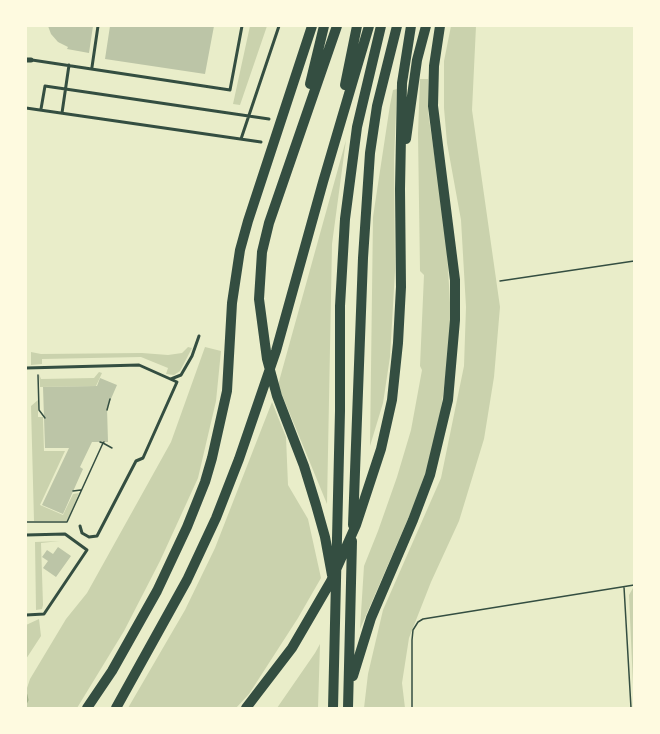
<!DOCTYPE html>
<style>
body{margin:0}
#map{position:relative;width:660px;height:734px;overflow:hidden;background:#e9edc9;font-family:"Fira Sans",sans-serif}
canvas{display:block}
.frame{position:absolute;inset:0;border:27px solid #fefae0;pointer-events:none}
</style>
<div id="map">
<canvas width="660" height="734"></canvas>
<div class="frame"></div>
</div>
<script>
const context = document.querySelector('canvas').getContext('2d');
context.lineJoin = 'round';
function paint(path, color) {
  context.fillStyle = color;
  context.fill(path, 'evenodd');
}
function toPath(rows) {
  const path = new Path2D();
  for (const r of rows) {
    path.moveTo(r[0], r[1]);
    for (let i = 2; i < r.length; i += 2) path.lineTo(r[i], r[i + 1]);
  }
  return path;
}
function strokePath(path, color, width, dash) {
  context.strokeStyle = color;
  context.lineWidth = width;
  context.lineCap = dash ? 'butt' : 'round';
  context.setLineDash(dash || []);
  context.stroke(path);
}
const green = toPath([
 [250,26,267,26,240,105,233,104],
 [451,26,476,26,472,110,500,307,494,377,484,439,459,521,431,582,409,638,402,683,405,708,364,708,368,674,383,610,441,478,464,366,466,307,461,220,447,143,444,108,444,61],
 [420,79,428,79,428,112,446,234,451,320,447,365,441,410,428,465,414,505,360,629,364,566,378,531,397,477,411,430,422,370,420,366,424,275,420,271,418,134],
 [397,89,394,159,395,271,390,357,383,403,370,446,373,217,390,105,393,90],
 [346,140,332,244,327,504,278,385],
 [188,347,192,348,180,371,174,375,166,374,168,368,141,357,42,359,42,364,31,365,31,352,41,354,142,353,168,355,182,353],
 [205,347,221,351,216,401,198,478,160,561,124,631,77,708,26,708,26,691,30,679,66,619,87,593,171,442],
 [99,372,102,373,96,386,40,387,39,374,41,379,94,378],
 [38,400,38,417,43,417,44,451,65,451,40,505,63,515,73,494,79,493,67,521,34,521,31,406],
 [272,402,286,437,288,485,308,519,321,578,298,618,249,694,236,708,128,708,185,610,215,548],
 [60,541,41,543,43,605,42,609,36,610,35,542],
 [633,588,634,588,634,708,629,595],
 [39,619,41,636,26,659,26,625],
 [320,644,318,708,277,708,315,653]
]);
const stream = toPath([
 [26,695,27,700,26,702]
]);
const building = toPath([
 [48,26,93,26,89,53,67,49,68,47,58,42,51,34],
 [110,26,214,26,205,74,105,59],
 [100,378,117,385,107,408,108,442,92,442,80,467,83,469,63,514,42,505,69,448,45,448,43,387,97,386],
 [58,547,71,556,56,577,43,568,48,561,42,557,47,550,53,554]
]);
const path = toPath([
 [500,281,634,261],
 [38,375,39,410,45,418],
 [107,410,110,399],
 [104,442,103,443,112,448],
 [73,491,81,490],
 [26,522,67,522,103,443,100,442],
 [624,587,631,708],
 [412,708,412,640,413,630,418,622,423,619,634,585]
]);
const service = toPath([
 [32,60,230,90,242,26],
 [92,67,98,26],
 [26,108,261,142],
 [41,109,45,86,269,119],
 [62,113,69,65],
 [241,139,279,26],
 [26,368,139,365,177,382,143,458,136,461,97,536,89,537,82,533,80,526],
 [171,379,181,375,192,356,199,336],
 [26,535,65,534,87,550,44,614,26,615]
]);
const minor = toPath([
 [26,60,31,60]
]);
const motorway = toPath([
 [310,84,324,26],
 [345,85,357,26],
 [406,139,417,60,426,26],
 [353,525,363,258,370,153,377,106,397,26],
 [332,575,325,537,316,505,304,466,277,396,267,359,259,299,262,252,269,223,337,26],
 [353,676,371,618,413,520,430,475,448,400,455,320,455,280,433,106,434,66,440,26],
 [87,708,112,671,157,591,187,527,205,482,212,458,227,391,232,303,240,250,248,221,312,26],
 [116,708,187,580,216,518,239,459,276,351,323,182,369,26],
 [246,708,292,648,331,581,356,525,381,449,392,400,398,343,401,287,400,189,402,83,411,26],
 [333,708,340,411,340,306,345,219,357,127,381,26],
 [348,708,352,541]
]);
paint(green, '#cad2ad');
strokePath(stream, '#a3b18a', 3);
paint(building, '#bcc5a7');
strokePath(path, '#344e41', 1.5);
strokePath(service, '#344e41', 3);
strokePath(minor, '#344e41', 5);
strokePath(motorway, '#344e41', 10);
</script>
